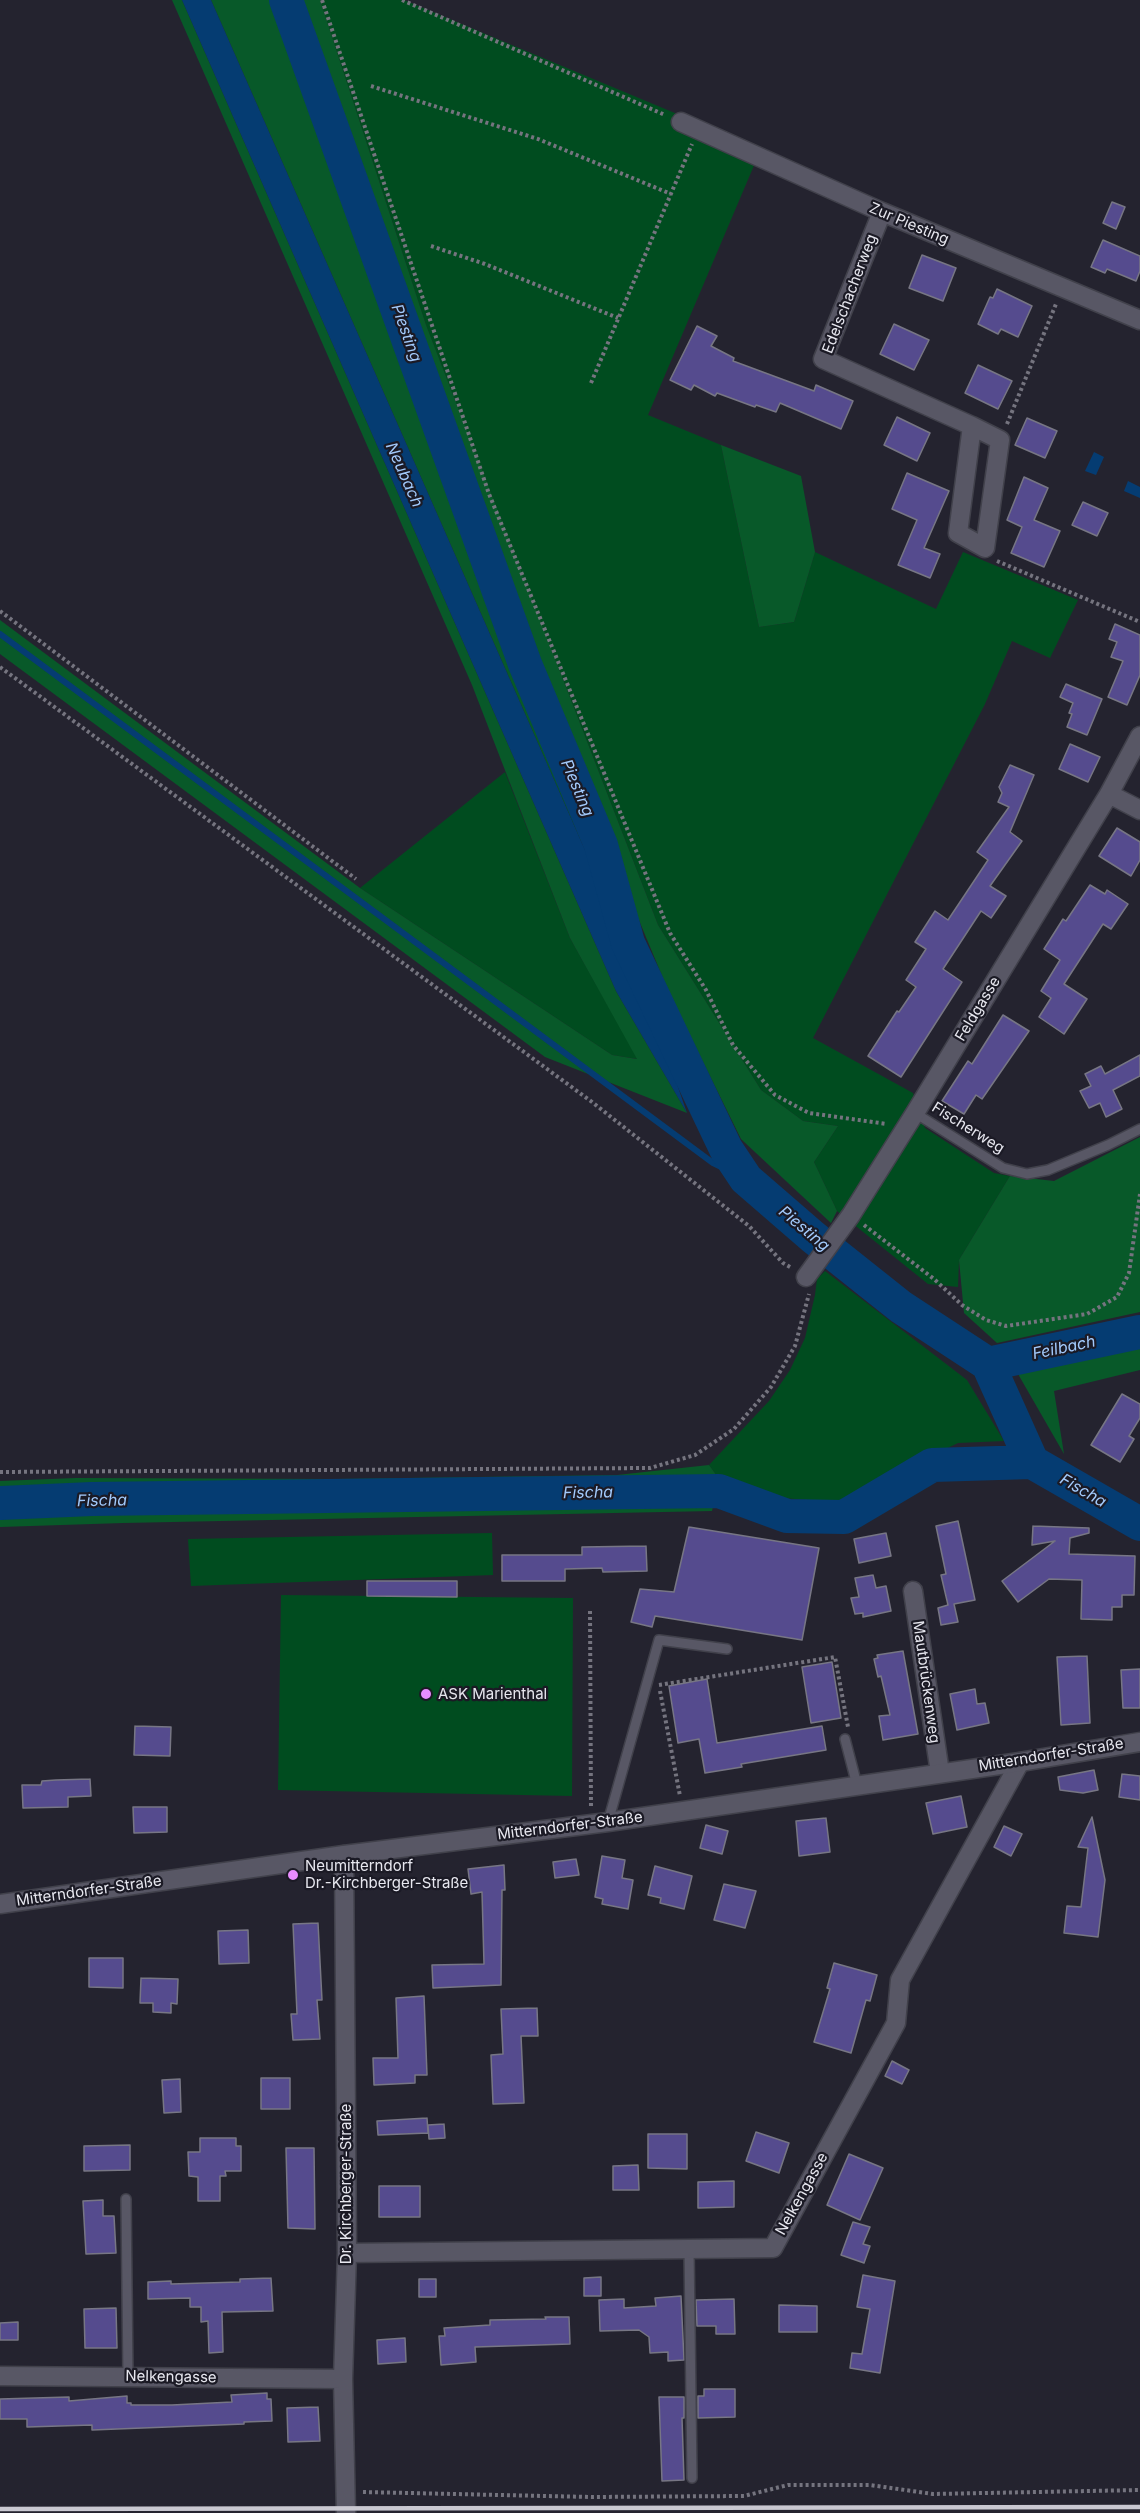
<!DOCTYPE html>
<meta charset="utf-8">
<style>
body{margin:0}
canvas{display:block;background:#24232f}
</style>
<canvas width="1140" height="2513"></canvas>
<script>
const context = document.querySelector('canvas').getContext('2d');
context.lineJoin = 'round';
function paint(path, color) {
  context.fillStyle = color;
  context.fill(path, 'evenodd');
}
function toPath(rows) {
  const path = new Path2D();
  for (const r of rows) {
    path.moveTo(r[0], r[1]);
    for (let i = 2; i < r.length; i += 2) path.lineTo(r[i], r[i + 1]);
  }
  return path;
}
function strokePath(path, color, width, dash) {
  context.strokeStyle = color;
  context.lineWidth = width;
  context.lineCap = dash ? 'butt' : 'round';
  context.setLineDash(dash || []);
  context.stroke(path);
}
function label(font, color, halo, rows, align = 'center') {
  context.font = font + ' Inter,sans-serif';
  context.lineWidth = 4.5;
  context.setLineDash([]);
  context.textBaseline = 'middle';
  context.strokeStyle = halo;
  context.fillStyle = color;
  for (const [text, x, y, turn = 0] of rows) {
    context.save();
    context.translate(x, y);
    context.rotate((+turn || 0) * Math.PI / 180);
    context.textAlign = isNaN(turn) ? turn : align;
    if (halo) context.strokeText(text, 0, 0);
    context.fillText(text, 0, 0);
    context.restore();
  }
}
const green = toPath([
 [320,0,404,0,761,149,648,415,721,445,759,627,794,622,815,552,936,609,963,552,1078,600,1050,658,1012,641,985,704,813,1038,913,1093,925,1128,994,1173,1010,1176,959,1260,958,1287,928,1284,837,1211,814,1162,838,1126,803,1121,761,1090,658,925,426,325],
 [505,772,570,938,638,1059,612,1055,360,888],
 [825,1271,967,1380,1004,1441,958,1443,836,1502,768,1497,719,1479,709,1465,769,1401,790,1370,805,1338,815,1295,817,1279],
 [492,1533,493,1575,191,1586,188,1539],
 [281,1595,573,1598,572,1796,278,1790]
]);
const forest = toPath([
 [172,0,182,0,616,991,687,1113,545,1057,0,654,0,620,360,888,612,1055,637,1059,570,938,472,685],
 [211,0,320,0,426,325,658,925,761,1090,803,1121,838,1126,814,1162,837,1211,831,1223,741,1139,670,995,619,872,581,841],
 [721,445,801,476,815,552,794,622,759,627],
 [1140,1137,1140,1312,997,1343,964,1313,959,1260,1010,1176,1054,1181],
 [1140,1340,1140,1370,1054,1391,1064,1454,1014,1367],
 [709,1465,719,1479,712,1511,123,1523,0,1527,0,1481,76,1478,337,1479,617,1475]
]);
const water = toPath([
 [182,0,211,0,581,841,628,943,687,1113,616,991],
 [1094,452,1104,457,1096,475,1085,471],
 [1128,481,1140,487,1140,498,1124,491]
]);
const stream = toPath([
 [0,634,713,1163,746,1179]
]);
const river = toPath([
 [286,0,525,664,601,845,628,943,726,1149,746,1179,813,1237,901,1307,988,1364,1032,1462],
 [988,1364,1140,1332],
 [0,1503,92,1499,719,1491,787,1516,844,1517,932,1465,1032,1462,1140,1524]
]);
const building = toPath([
 [1112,202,1125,207,1116,229,1103,223,1112,202],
 [1103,240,1140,256,1140,271,1136,281,1107,269,1105,273,1091,267,1103,240],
 [922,255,956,268,943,301,909,288,922,255],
 [997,289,1032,306,1018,337,1001,329,998,334,978,324,990,297,993,298,997,289],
 [894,324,929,340,914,370,880,354,894,324],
 [697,326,717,336,711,346,734,358,733,361,814,391,816,385,853,401,841,429,780,403,776,412,756,405,755,407,717,393,715,396,694,385,691,390,670,380,697,326],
 [978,365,1012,381,998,409,965,393,978,365],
 [897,417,930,433,917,461,884,445,897,417],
 [1027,418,1057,431,1045,458,1015,445,1027,418],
 [907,473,949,491,924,548,940,554,930,578,898,565,917,520,892,509,907,473],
 [1024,477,1048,488,1034,520,1060,531,1044,567,1011,553,1022,527,1007,520,1024,477],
 [1083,502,1108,513,1097,536,1072,525,1083,502],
 [1115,624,1140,635,1140,675,1127,705,1108,697,1123,661,1111,657,1117,642,1109,639,1115,624],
 [1066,684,1102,699,1087,735,1067,727,1072,714,1069,713,1073,703,1060,697,1066,684],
 [1070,744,1100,757,1088,782,1059,769,1070,744],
 [1010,765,1034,775,1010,832,1022,841,990,886,1006,896,991,918,981,911,943,969,962,982,901,1077,868,1056,897,1011,899,1012,916,987,906,980,926,949,915,942,935,911,948,920,988,860,977,852,1009,807,998,802,1002,793,999,787,1010,765],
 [1117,828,1140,842,1140,860,1131,876,1099,856,1117,828],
 [1090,885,1105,894,1107,890,1128,904,1111,929,1103,924,1064,984,1087,999,1064,1034,1039,1017,1051,998,1041,991,1060,960,1044,949,1063,919,1066,921,1090,885],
 [1003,1015,1029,1031,982,1099,976,1095,964,1114,942,1101,968,1061,972,1064,1003,1015],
 [1140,1055,1140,1076,1113,1090,1122,1109,1106,1117,1100,1103,1089,1108,1080,1091,1091,1086,1085,1074,1101,1066,1105,1074,1140,1055],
 [1122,1394,1140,1404,1140,1418,1129,1436,1134,1439,1120,1462,1091,1445,1122,1394],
 [958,1521,975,1600,954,1604,958,1622,941,1625,938,1608,948,1605,941,1575,946,1574,936,1526,958,1521],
 [1033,1526,1089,1528,1089,1533,1070,1538,1069,1554,1135,1556,1134,1595,1122,1595,1122,1607,1112,1607,1112,1620,1081,1619,1082,1580,1049,1579,1018,1602,1002,1581,1055,1541,1032,1545,1033,1526],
 [689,1527,819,1548,802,1640,655,1616,652,1627,631,1622,640,1589,674,1592,689,1527],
 [886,1533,891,1556,859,1563,854,1539,886,1533],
 [646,1546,647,1571,603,1572,602,1568,565,1569,565,1581,502,1581,502,1555,582,1555,582,1547,646,1546],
 [873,1575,876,1588,886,1586,891,1611,863,1617,863,1613,855,1614,851,1598,859,1597,855,1578,873,1575],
 [367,1581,457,1581,457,1597,367,1596,367,1581],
 [903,1651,918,1734,883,1740,879,1716,890,1715,881,1676,878,1677,874,1659,878,1658,877,1655,903,1651],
 [1087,1656,1090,1723,1061,1725,1057,1657,1087,1656],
 [832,1662,841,1718,811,1723,802,1667,832,1662],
 [1140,1669,1140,1708,1123,1708,1121,1670,1140,1669],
 [707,1679,717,1743,822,1726,826,1750,741,1764,742,1767,705,1773,699,1739,678,1743,669,1686,707,1679],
 [975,1689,977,1704,985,1703,989,1723,957,1730,950,1694,975,1689],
 [135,1726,171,1727,170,1756,134,1755,135,1726],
 [1094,1770,1098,1790,1083,1793,1060,1790,1058,1777,1094,1770],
 [1122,1774,1140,1776,1140,1800,1119,1797,1122,1774],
 [90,1779,91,1796,68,1797,68,1807,23,1808,22,1785,41,1785,42,1781,56,1780,90,1779],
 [961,1796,967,1827,933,1834,926,1803,961,1796],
 [133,1807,167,1807,167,1832,134,1833,133,1807],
 [1092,1817,1105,1880,1098,1937,1064,1933,1067,1906,1081,1907,1088,1848,1078,1847,1092,1817],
 [826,1818,830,1852,799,1856,796,1821,826,1818],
 [706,1825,728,1831,722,1854,700,1848,706,1825],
 [1004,1826,1022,1834,1011,1856,994,1847,1004,1826],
 [602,1856,625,1860,622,1878,633,1880,628,1909,602,1904,603,1899,595,1897,602,1856],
 [576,1859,579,1875,555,1878,553,1862,576,1859],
 [504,1865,505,1890,502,1890,501,1985,433,1988,432,1965,484,1964,482,1892,471,1894,468,1869,504,1865],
 [655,1866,692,1876,684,1909,660,1903,661,1898,648,1895,655,1866],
 [724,1884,756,1891,745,1928,714,1920,724,1884],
 [318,1923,322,2000,317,2000,320,2039,293,2040,291,2014,297,2014,293,1924,318,1923],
 [248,1930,249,1963,219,1964,218,1931,248,1930],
 [89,1958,123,1958,123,1988,89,1987,89,1958],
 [834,1963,877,1975,870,2001,866,2000,851,2053,814,2042,830,1989,827,1988,834,1963],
 [141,1978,178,1979,177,2004,171,2003,171,2013,153,2012,153,2003,140,2003,141,1978],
 [424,1996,427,2075,415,2075,415,2083,374,2085,373,2058,398,2058,396,1998,424,1996],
 [537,2008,538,2036,521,2036,524,2103,493,2104,491,2055,503,2054,501,2009,537,2008],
 [892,2061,909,2070,902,2084,885,2076,892,2061],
 [261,2078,290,2078,290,2109,261,2109,261,2078],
 [180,2079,181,2112,164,2113,162,2080,180,2079],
 [427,2118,428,2133,378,2135,377,2121,427,2118],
 [444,2124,445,2138,429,2139,428,2125,444,2124],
 [756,2132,789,2143,779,2173,746,2161,756,2132],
 [648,2134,687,2134,687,2169,648,2168,648,2134],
 [200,2138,236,2138,236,2146,241,2146,241,2171,225,2171,226,2176,220,2176,220,2201,198,2201,198,2177,189,2176,188,2152,200,2152,200,2138],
 [130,2145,130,2170,84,2171,84,2146,130,2145],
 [286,2148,314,2148,315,2229,288,2228,286,2148],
 [849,2154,883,2168,860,2220,827,2205,849,2154],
 [638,2165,639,2190,613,2190,613,2166,638,2165],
 [734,2181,734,2207,698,2208,698,2182,734,2181],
 [379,2186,420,2186,420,2217,379,2217,379,2186],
 [103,2200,103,2216,114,2216,116,2253,86,2254,83,2201,103,2200],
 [853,2222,870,2227,863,2244,870,2246,864,2263,841,2255,853,2222],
 [863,2275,895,2281,880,2373,850,2368,852,2353,862,2354,870,2309,857,2307,863,2275],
 [601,2277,601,2296,584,2296,584,2278,601,2277],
 [271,2278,273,2311,222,2312,223,2352,209,2353,208,2321,201,2322,201,2307,190,2307,190,2298,148,2299,148,2282,171,2281,171,2284,240,2282,240,2279,271,2278],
 [419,2279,436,2279,436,2297,419,2297,419,2279],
 [681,2296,684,2360,668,2361,668,2352,650,2353,649,2337,639,2330,600,2331,599,2300,624,2299,624,2308,656,2306,655,2298,681,2296],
 [734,2299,735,2334,716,2334,716,2326,697,2326,696,2300,734,2299],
 [779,2305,817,2306,817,2332,779,2332,779,2305],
 [116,2308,117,2348,85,2348,84,2309,116,2308],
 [545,2317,569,2317,570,2344,475,2347,476,2362,441,2365,439,2336,445,2336,444,2328,490,2325,490,2320,546,2319,545,2317],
 [18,2322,18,2340,0,2340,0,2323,18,2322],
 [405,2338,406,2362,378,2364,377,2340,405,2338],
 [704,2389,735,2389,735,2417,698,2418,698,2396,704,2396,704,2389],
 [267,2393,267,2399,271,2399,272,2421,244,2422,244,2424,92,2430,92,2425,27,2427,27,2419,0,2419,0,2399,69,2397,69,2401,127,2396,127,2403,131,2403,131,2405,172,2405,232,2402,231,2395,267,2393],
 [659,2397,684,2397,684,2418,682,2418,684,2480,662,2481,659,2397],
 [318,2407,320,2441,288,2442,287,2408,318,2407]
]);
const path = toPath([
 [322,0,489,494,670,933,706,990,733,1045,775,1095,809,1113,887,1124],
 [402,0,665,115],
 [371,86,538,139,671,194],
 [431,246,485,264,618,318],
 [591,383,692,144],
 [1007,424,1056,304],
 [997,561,1140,622],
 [0,611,356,879],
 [0,667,592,1102,749,1226,783,1263,792,1268],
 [864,1225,934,1279,962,1305,986,1320,1006,1326,1087,1314,1117,1297,1129,1273,1140,1194],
 [0,1472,650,1468,695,1455,734,1429,771,1387,795,1346,809,1294],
 [590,1611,591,1809],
 [659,1685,835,1657,848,1727],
 [660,1691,680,1796],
 [363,2492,591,2497,744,2496,788,2485,870,2485,933,2494,1140,2490]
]);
const service = toPath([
 [915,1113,1003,1168,1027,1174,1048,1170,1108,1145,1140,1129],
 [845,1739,857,1785],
 [608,1822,659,1640,727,1649],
 [126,2199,128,2377],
 [689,2249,692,2478]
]);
const minor = toPath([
 [681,122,882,212,1140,320],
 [882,212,823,359,972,426,958,533,985,548,1000,440,972,426],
 [1109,794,1140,810],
 [806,1277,851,1215,915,1113,1109,794,1140,736],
 [913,1591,940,1773],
 [344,1855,347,2253,343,2379,346,2513],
 [347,2253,773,2248,896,2023,900,1980,1020,1762],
 [0,2376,343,2379]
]);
const tertiary = toPath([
 [0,1904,344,1855,608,1822,1020,1762,1140,1742]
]);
const rail = toPath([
 [0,2509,1140,2507]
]);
const markers = [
 [426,1694,6,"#e98dfe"],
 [293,1875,6,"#e98dfe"]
];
const streetNames = [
 ["Zur Piesting",909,224,23],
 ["Edelschacherweg",850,294,-69],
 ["Feldgasse",978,1009,-59],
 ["Fischerweg",968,1128,32],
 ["Mautbrückenweg",926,1682,82],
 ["Mitterndorfer-Straße",1051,1755,-9],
 ["Mitterndorfer-Straße",570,1826,-7],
 ["Mitterndorfer-Straße",89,1891,-8],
 ["Dr. Kirchberger-Straße",346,2184,-90],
 ["Nelkengasse",802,2194,-61],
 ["Nelkengasse",171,2377,1]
];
const poiNames = [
 ["ASK Marienthal",438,1694],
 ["Neumitterndorf",305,1866],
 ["Dr.-Kirchberger-Straße",305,1883]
];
const waterNames = [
 ["Piesting",406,333,70],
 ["Neubach",404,475,66],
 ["Piesting",577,788,67],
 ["Piesting",804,1229,40],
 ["Feilbach",1064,1348,-12],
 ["Fischa",1083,1491,30],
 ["Fischa",588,1493,-1],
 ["Fischa",102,1501,-1]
];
paint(green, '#004c1f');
paint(forest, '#085929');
paint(water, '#053c72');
strokePath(stream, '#053c72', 6);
strokePath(river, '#053c72', 34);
paint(building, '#554b8e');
strokePath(building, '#777684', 1.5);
strokePath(service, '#41414b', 12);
strokePath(minor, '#41414b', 21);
strokePath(tertiary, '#41414b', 21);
strokePath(path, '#75747f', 4, [3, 3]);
strokePath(service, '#585765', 9);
strokePath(minor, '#585765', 18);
strokePath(tertiary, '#585765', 18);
strokePath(rail, '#c9c8d1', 4.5);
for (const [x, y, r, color] of markers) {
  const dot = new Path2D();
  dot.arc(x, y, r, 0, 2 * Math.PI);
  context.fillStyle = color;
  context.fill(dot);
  strokePath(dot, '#1b1a25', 2);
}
label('15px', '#e7e7ef', '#1b1a25', streetNames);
label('15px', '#e7e7ef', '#1b1a25', poiNames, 'left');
label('italic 16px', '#a2cafc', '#1b1a25', waterNames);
</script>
